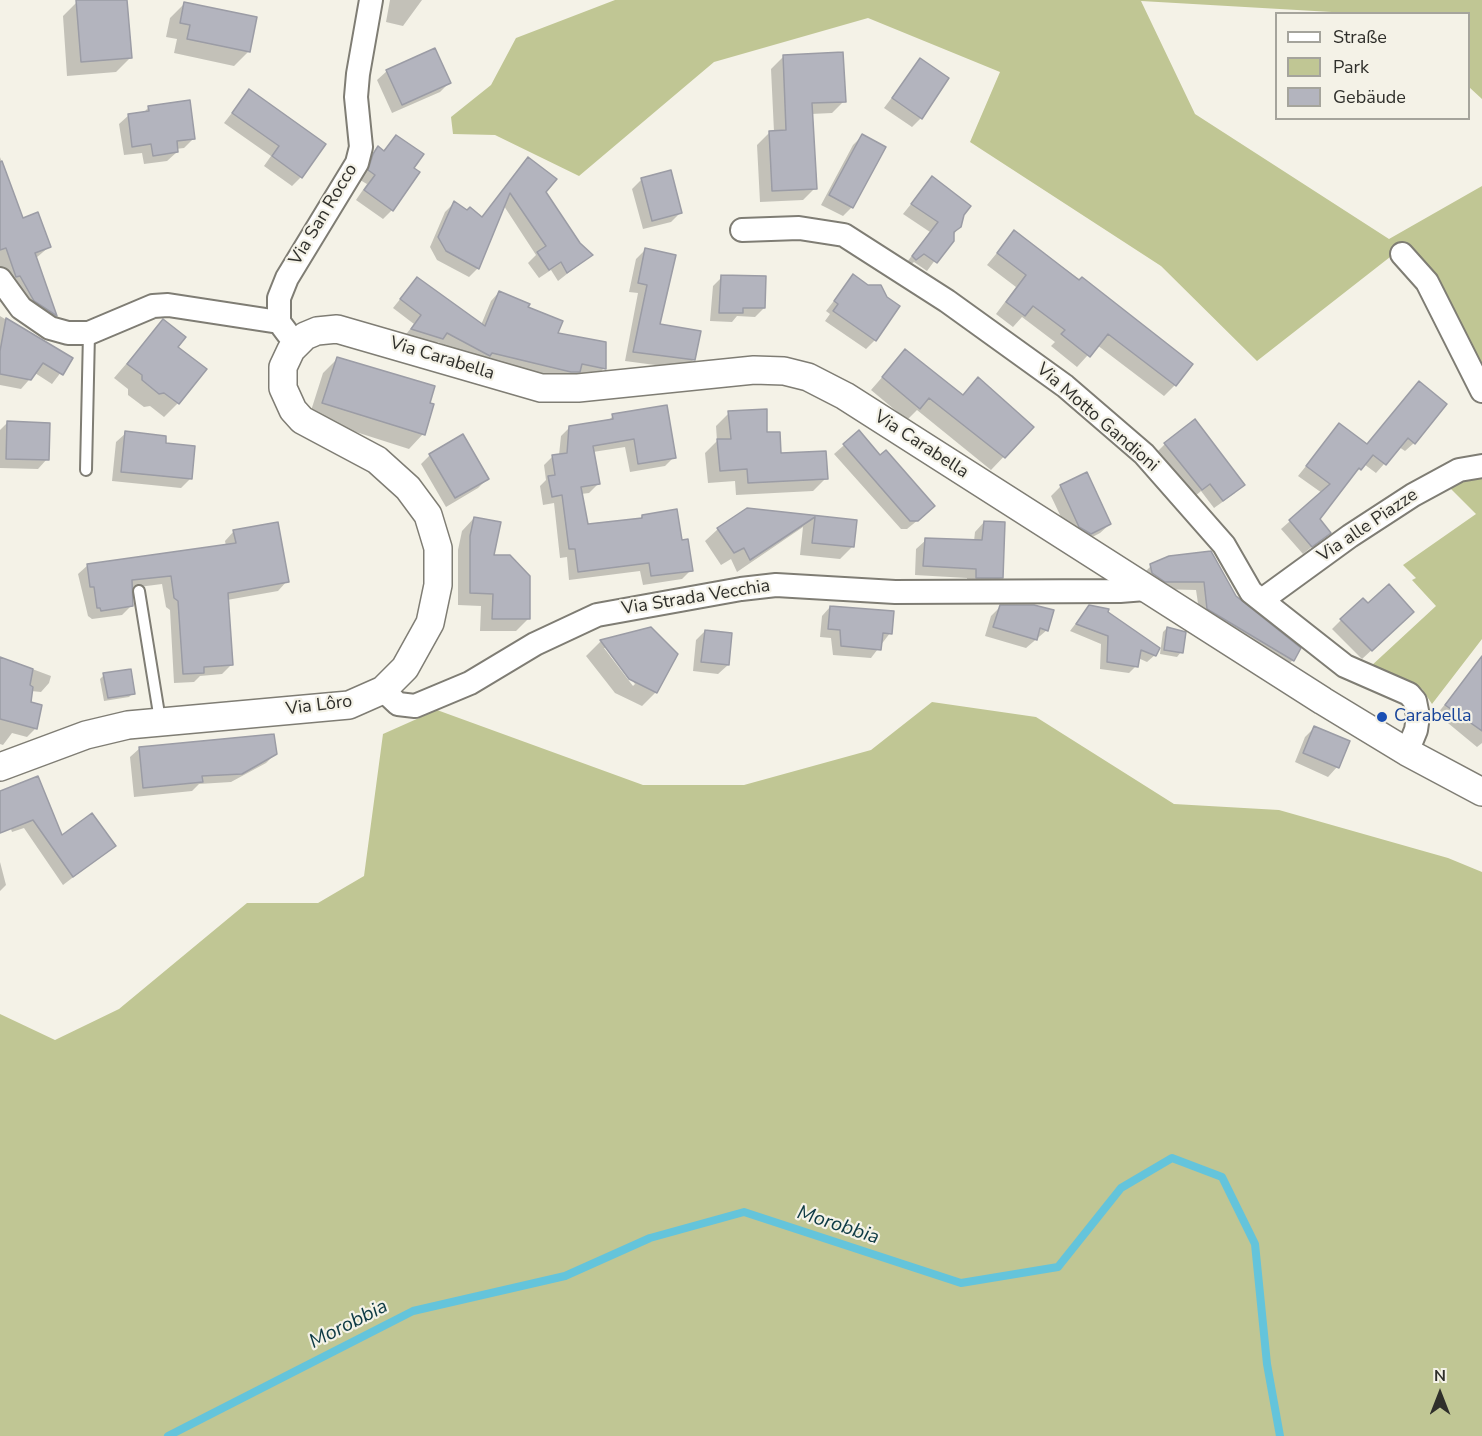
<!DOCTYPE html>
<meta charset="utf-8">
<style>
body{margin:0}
#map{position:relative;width:1482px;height:1436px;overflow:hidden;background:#f4f2e7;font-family:"Nunito Sans",sans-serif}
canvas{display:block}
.legend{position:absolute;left:1275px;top:12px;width:195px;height:108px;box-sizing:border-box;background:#f4f2e7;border:2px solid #a5a49c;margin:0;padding:8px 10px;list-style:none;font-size:18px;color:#2f2f2b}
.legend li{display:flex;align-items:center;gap:12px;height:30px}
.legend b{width:30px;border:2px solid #a5a49c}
.north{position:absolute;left:1410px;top:1364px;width:60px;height:60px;-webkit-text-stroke:4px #f4f2e7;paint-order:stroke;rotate:0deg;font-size:16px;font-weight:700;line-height:24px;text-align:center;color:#2f2f2b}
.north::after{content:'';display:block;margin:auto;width:21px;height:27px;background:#2f2f2b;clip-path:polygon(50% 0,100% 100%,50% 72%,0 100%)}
</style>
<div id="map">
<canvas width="1482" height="1436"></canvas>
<ul class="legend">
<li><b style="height:8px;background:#fff"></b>Straße</li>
<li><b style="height:16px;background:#c0c694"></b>Park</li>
<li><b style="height:16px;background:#b3b4be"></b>Gebäude</li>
</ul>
<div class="north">N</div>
</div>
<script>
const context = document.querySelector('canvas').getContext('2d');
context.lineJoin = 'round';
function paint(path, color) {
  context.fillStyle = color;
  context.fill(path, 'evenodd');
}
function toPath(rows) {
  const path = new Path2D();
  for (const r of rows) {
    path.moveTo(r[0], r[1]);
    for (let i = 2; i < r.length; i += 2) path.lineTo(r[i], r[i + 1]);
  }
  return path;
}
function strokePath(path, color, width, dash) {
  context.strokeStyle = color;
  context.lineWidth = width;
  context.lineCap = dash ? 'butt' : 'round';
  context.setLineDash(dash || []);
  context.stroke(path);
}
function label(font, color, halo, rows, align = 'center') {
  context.font = font + ' "Nunito Sans",sans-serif';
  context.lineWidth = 4.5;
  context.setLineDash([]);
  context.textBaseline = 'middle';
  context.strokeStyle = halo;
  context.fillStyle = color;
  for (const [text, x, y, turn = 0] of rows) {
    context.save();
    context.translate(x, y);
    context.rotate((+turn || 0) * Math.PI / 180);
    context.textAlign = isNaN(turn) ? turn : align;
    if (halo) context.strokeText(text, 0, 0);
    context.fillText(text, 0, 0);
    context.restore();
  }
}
const green = toPath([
 [615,0,1482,0,1482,99,1469,87,1468,14,1349,13,1141,1,1195,114,1389,239,1482,186,1482,391,1399,250,1257,361,1161,266,970,142,1000,72,868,18,714,62,579,176,495,135,453,134,451,117,491,85,516,38],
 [1482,474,1482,639,1432,704,1422,689,1404,679,1370,667,1436,606,1412,580,1416,578,1403,565,1476,514,1444,482],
 [932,702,1036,717,1174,804,1279,810,1448,858,1482,872,1482,1436,0,1436,0,1014,55,1040,119,1009,247,903,318,903,364,876,383,734,437,710,643,785,744,785,871,750]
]);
const shadow = toPath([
 [126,0,130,58,116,72,67,76,63,16,77,2],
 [390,0,422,0,403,26,386,22],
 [184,4,255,18,248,52,234,66,174,53,177,39,166,37,170,18],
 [783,57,844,101,832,113,811,114,815,188,803,200,760,202,757,145,769,133,774,132,771,69],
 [920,60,921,118,912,127,884,108],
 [387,71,449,83,440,92,392,113,377,80],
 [249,91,301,177,292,186,264,166,271,156,224,123],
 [149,107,194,138,184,148,176,149,177,152,167,161,144,164,142,153,124,155,119,124,129,115,143,113],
 [862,136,852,207,843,216,821,205,853,145],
 [396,137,412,168,392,210,383,219,356,200,367,184,360,180,364,165,379,148,383,151],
 [0,157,22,220,49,247,36,258,55,315,47,324,6,286,0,266],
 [528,159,544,192,579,244,591,255,558,281,551,270,539,278,528,263,536,255,504,206,478,268,469,277,437,260,430,247,445,212,454,203,481,218],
 [932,178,962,214,960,226,927,271,914,262,906,268,904,266,930,232,903,214],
 [642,179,680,213,671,222,643,229,632,189],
 [1014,232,1125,312,1175,385,1164,396,1097,345,1077,367,1051,346,1055,342,1022,317,1013,327,996,314,1016,287,987,265],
 [645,250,658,325,694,359,685,369,625,361,638,293,629,292,636,259],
 [853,276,875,340,866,349,825,321,830,314,826,311],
 [722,277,764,308,755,317,737,316,732,322,710,321,713,286],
 [409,288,481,325,491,301,499,292,604,368,596,377,576,373,570,380,480,364,438,342,433,347,404,337,414,324,393,308],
 [0,316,71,359,52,384,35,373,21,389,0,385],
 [163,321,176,347,178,403,164,417,150,406,144,407,128,395,128,389,114,378],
 [905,351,962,396,978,380,1032,427,991,470,917,410,907,420,871,390],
 [337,359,423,434,409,449,309,417,323,373],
 [1419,383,1414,443,1405,451,1399,447,1376,473,1364,464,1350,477,1318,519,1329,533,1303,554,1281,529,1322,493,1298,476,1339,425,1366,446],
 [729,413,766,434,780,455,826,478,813,491,736,495,735,481,708,483,705,453,717,441,716,426],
 [613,416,674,457,665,466,630,472,625,447,593,452,598,484,589,493,581,494,587,526,639,520,642,516,691,570,682,579,643,585,640,571,569,580,567,557,560,558,554,503,543,505,540,486,546,480,544,465,553,456,559,455,561,436,570,427,607,422],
 [7,423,47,459,38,469,0,468,0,430],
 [859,432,924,515,907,529,901,529,834,454],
 [126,433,164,444,190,479,181,488,112,481,116,442],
 [1165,444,1235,493,1214,508,1201,491,1194,497,1157,452],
 [430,455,487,479,478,488,446,507,421,464],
 [1086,474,1110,524,1100,533,1081,543,1070,536,1051,496,1060,487],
 [747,509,856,521,853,546,840,559,800,555,803,527,737,572,731,559,721,565,705,541,718,529],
 [474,518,492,556,528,619,516,631,480,631,481,606,458,605,458,550,462,531],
 [984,522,1001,577,992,587,967,587,967,578,915,575,916,549,926,540,974,541,975,532],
 [234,531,287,581,278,591,227,600,231,665,222,674,200,676,194,682,174,683,170,610,166,607,162,584,131,588,131,606,122,615,92,619,88,616,78,574,88,565,226,546,225,541],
 [1169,557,1235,597,1299,649,1293,660,1284,668,1200,617,1196,590,1156,589,1143,574,1151,566],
 [1089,606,1107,610,1106,612,1155,655,1147,662,1138,658,1136,666,1129,673,1100,669,1101,644,1070,631],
 [830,607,890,633,871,658,833,655,831,638,820,637,822,616],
 [1000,607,1047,630,1026,648,985,636,991,616],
 [1341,620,1403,621,1362,659,1332,629],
 [1167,628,1181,652,1177,657,1160,654,1163,632],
 [651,629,656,692,642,706,615,693,586,656,600,642],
 [604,648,608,648,635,684,633,686],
 [705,631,728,665,718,674,693,671,696,640],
 [0,657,51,676,49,683,41,692,31,691,29,703,40,706,35,729,27,737,12,733,3,745,0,744],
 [1479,663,1482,665,1482,743,1477,747,1437,714],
 [104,675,133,693,129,697,104,701,100,679],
 [1314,728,1348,742,1337,767,1328,777,1295,762,1305,737],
 [140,748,275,754,266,763,231,782,199,784,192,791,134,797,130,757],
 [0,797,61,837,114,846,63,885,24,828,12,832],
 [0,862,6,885,0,891]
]);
const stream = toPath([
 [168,1436,413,1311,565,1276,650,1238,744,1212,961,1283,1058,1267,1121,1188,1172,1158,1222,1177,1255,1244,1267,1364,1280,1436]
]);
const building = toPath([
 [76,0,127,0,132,58,81,62,76,0],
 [184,2,257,17,250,52,187,39,190,25,180,23,184,2],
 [435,48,451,83,402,105,386,70,435,48],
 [843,52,846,102,812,103,817,189,772,191,769,131,786,130,783,55,843,52],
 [920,58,949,78,922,119,892,98,920,58],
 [249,89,326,144,302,178,272,156,279,146,232,113,249,89],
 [190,100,195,139,177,141,178,152,153,156,151,144,132,147,128,114,149,111,148,106,190,100],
 [862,134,886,147,853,208,829,195,862,134],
 [396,135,424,154,414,168,420,172,393,211,364,190,375,175,368,170,373,154,378,146,384,151,396,135],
 [528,157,557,179,546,192,580,243,593,255,567,273,561,262,549,270,537,252,546,246,510,193,479,269,446,251,438,237,454,201,467,210,470,207,482,217,528,157],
 [2,161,23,218,38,212,51,247,35,253,57,316,34,301,20,276,16,277,6,248,0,250,0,162,2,161],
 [671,170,682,213,652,221,641,178,671,170],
 [932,176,971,206,964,215,961,227,954,232,954,241,937,263,924,254,916,260,912,256,938,222,911,204,932,176],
 [1014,230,1079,280,1082,277,1193,364,1176,386,1108,334,1090,357,1061,334,1065,330,1033,306,1025,316,1006,302,1026,275,997,253,1014,230],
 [645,248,676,255,660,324,701,331,695,360,633,352,647,285,638,283,645,248],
 [853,274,868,285,881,285,887,297,900,306,876,341,833,311,838,304,834,301,853,274],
 [721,275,766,276,765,308,743,308,743,313,719,313,721,275],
 [417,277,485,326,499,291,530,304,528,307,563,321,558,333,606,342,606,369,582,364,580,372,571,372,492,353,490,356,447,333,443,339,411,329,421,315,400,299,417,277],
 [6,318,73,358,63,375,43,363,31,380,0,374,0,351,6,318],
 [163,319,186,337,178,347,207,369,179,404,164,393,159,394,142,380,142,375,127,364,163,319],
 [905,349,963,395,978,377,1034,427,1005,458,929,398,920,409,882,377,905,349],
 [337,357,435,386,430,403,434,404,425,435,322,403,337,357],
 [1419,381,1447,404,1415,444,1408,438,1386,465,1373,455,1361,470,1359,468,1320,519,1331,533,1312,547,1289,520,1330,484,1306,466,1339,423,1367,444,1419,381],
 [667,405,676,458,638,464,634,439,593,446,600,484,581,487,588,524,642,518,642,515,677,509,682,540,688,539,693,571,651,576,649,563,578,572,575,549,569,549,562,495,552,497,548,476,555,475,552,455,567,453,569,426,613,419,612,414,667,405],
 [767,409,767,432,780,432,781,453,826,451,828,479,748,483,747,469,720,471,717,439,731,439,728,411,767,409],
 [1195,419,1245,485,1223,501,1210,484,1202,490,1164,443,1195,419],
 [7,421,50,423,49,460,6,459,7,421],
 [859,430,880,455,886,450,935,506,918,521,910,521,843,444,859,430],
 [125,431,166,436,166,443,195,446,192,479,121,472,125,431],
 [463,434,489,479,455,498,429,454,463,434],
 [1087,472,1111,524,1091,534,1079,527,1060,485,1087,472],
 [747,508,857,520,854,547,812,543,815,517,750,560,744,548,734,553,717,528,747,508],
 [474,517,501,522,494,555,510,555,530,576,530,619,492,619,493,594,470,593,470,536,474,517],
 [984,521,1005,522,1003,578,976,578,976,569,923,566,925,538,982,540,984,521],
 [278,522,289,582,228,593,233,665,204,667,204,673,183,674,178,601,174,598,171,576,132,580,133,606,101,611,100,608,97,608,94,587,90,587,87,564,236,543,233,530,278,522],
 [1211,551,1236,596,1301,648,1294,661,1207,609,1204,582,1165,582,1152,573,1150,564,1169,556,1211,551],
 [1389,584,1414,612,1372,651,1340,619,1363,598,1368,603,1389,584],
 [1000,605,1034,605,1054,610,1048,631,1040,628,1037,640,993,627,1000,605],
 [1089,605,1109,609,1108,612,1160,648,1156,656,1141,650,1138,667,1107,662,1108,636,1076,624,1089,605],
 [830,606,894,611,892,634,883,633,881,650,841,646,840,630,828,629,830,606],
 [651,627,678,654,657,693,629,679,600,640,651,627],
 [1167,627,1186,632,1183,653,1164,650,1167,627],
 [705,630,732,633,729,665,701,662,705,630],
 [1482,656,1482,731,1445,705,1482,656],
 [0,657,33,669,30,685,33,687,31,702,42,705,37,729,0,719,0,657],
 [131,669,135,694,108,698,103,673,131,669],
 [1314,726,1350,741,1339,768,1303,753,1314,726],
 [274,734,277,754,242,774,202,776,203,782,143,788,139,747,274,734],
 [38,776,62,835,92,813,116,846,73,877,33,820,0,833,0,791,38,776]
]);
const service = toPath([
 [86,470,89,333],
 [139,591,160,720]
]);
const minor = toPath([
 [742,230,799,228,844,235,947,301,1065,386,1144,454,1224,545,1251,592,1345,666,1409,694,1415,701,1418,716,1416,730,1407,752],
 [1402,254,1427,282,1482,391],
 [0,279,21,308,50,328,68,333,89,333,153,306,168,305,279,322,288,334],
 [279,322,279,298,287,278,357,163,361,147,356,97,358,74,371,0],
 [1262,600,1350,536,1413,495,1459,470,1482,466],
 [383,690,398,704,415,706,470,683,535,644,597,615,741,589,776,585,895,592,1120,591,1145,589]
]);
const tertiary = toPath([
 [0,767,86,735,128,725,349,705,383,690,405,668,430,623,438,585,438,548,428,515,408,488,377,460,302,420,293,410,283,388,283,367,291,350,305,336,317,331,337,329,541,388,578,388,754,370,784,371,808,377,845,396,1323,701,1407,752,1482,792]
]);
const markers = [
 [1382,717,6,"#1a4fb4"]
];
const streetNames = [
 ["Via San Rocco",324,215,-59],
 ["Via Carabella",442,359,17],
 ["Via Motto Gandioni",1097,418,41],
 ["Via Carabella",921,445,33],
 ["Via alle Piazze",1368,526,-34],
 ["Via Strada Vecchia",696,598,-9],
 ["Via Lôro",319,706,-7]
];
const transitNames = [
 ["Carabella",1394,717]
];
const waterNames = [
 ["Morobbia",838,1226,18],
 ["Morobbia",349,1325,-27]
];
paint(green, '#c0c694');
paint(shadow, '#0003');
strokePath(stream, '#64c4db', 8);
paint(building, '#b3b4be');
strokePath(building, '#9b9ca5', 1.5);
strokePath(service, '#7f7d74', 14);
strokePath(minor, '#7f7d74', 26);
strokePath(tertiary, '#7f7d74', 30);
strokePath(service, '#fff', 10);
strokePath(minor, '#fff', 22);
strokePath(tertiary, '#fff', 27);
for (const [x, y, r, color] of markers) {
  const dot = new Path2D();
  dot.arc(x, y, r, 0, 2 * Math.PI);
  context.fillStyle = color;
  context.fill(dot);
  strokePath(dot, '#f4f2e7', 2);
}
label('18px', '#2f2f2b', '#f4f2e7', streetNames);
label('18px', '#164399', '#f4f2e7', transitNames, 'left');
label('italic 20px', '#0d3a44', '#f4f2e7', waterNames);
</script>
